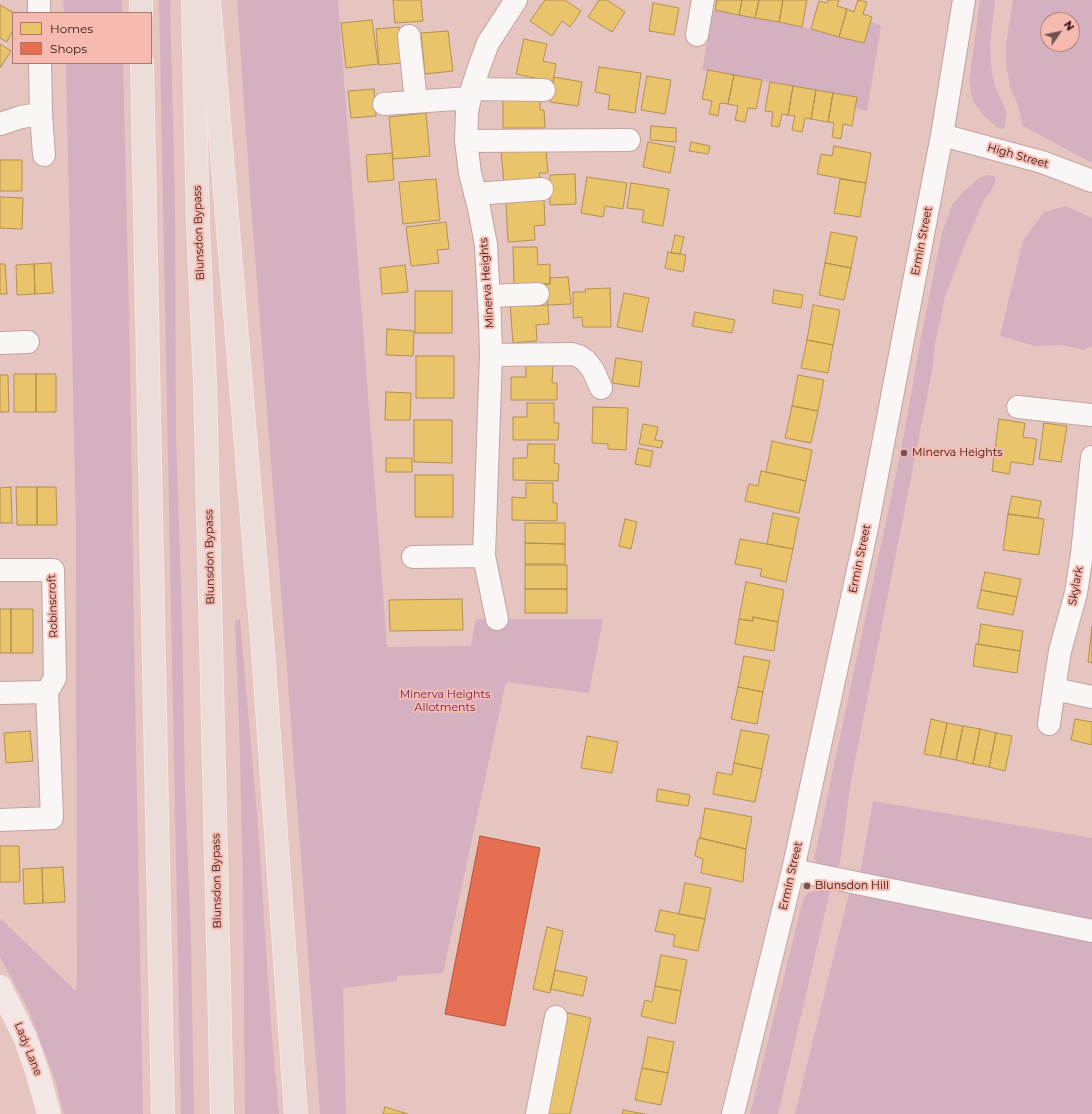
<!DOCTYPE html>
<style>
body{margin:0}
#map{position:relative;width:1092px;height:1114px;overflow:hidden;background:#e6c5c0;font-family:Montserrat,sans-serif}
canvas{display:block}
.legend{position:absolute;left:12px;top:12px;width:140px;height:52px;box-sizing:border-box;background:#f6bab0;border:1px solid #a87971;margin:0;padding:5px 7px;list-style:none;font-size:12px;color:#321713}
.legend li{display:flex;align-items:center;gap:8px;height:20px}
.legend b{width:20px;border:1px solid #a87971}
.north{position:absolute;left:1040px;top:12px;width:40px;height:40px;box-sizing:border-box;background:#f6bab0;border:1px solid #a87971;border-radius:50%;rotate:56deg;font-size:11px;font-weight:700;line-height:16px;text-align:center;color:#321713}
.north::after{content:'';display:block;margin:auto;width:14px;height:18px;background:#715450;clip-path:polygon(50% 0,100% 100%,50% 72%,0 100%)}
</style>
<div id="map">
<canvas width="1092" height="1114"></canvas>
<ul class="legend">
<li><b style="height:11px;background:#e9c46a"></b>Homes</li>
<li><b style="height:11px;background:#e76f51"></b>Shops</li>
</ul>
<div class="north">N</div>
</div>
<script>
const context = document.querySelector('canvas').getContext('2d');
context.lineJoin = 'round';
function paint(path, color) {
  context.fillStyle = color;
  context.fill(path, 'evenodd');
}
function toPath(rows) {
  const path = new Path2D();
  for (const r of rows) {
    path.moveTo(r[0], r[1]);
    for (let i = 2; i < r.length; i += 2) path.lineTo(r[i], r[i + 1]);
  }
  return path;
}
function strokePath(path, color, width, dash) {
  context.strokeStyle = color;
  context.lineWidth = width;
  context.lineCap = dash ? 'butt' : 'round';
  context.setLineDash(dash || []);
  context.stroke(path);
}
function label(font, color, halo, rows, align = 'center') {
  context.font = font + ' Montserrat,sans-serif';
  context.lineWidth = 4;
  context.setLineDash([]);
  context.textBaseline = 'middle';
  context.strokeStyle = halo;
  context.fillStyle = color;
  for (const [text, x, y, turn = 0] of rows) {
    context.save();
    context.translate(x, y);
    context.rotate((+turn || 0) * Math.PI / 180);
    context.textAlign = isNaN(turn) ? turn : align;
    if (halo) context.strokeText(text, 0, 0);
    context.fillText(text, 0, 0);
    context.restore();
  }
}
const green = toPath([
 [63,0,122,0,122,13,64,13],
 [159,0,170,0,175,209,176,433,182,621,185,789,191,942,194,1114,181,1114],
 [237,0,338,0,387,647,471,646,476,619,603,619,589,693,506,682,443,973,397,976,397,981,343,988,346,1114,320,1114,286,656,250,191],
 [980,0,995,0,990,45,991,67,995,86,1007,113,1004,129,998,128,983,115,973,101,969,81],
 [1013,0,1092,0,1092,163,1023,126,1018,106,1010,87,1006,64,1006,45],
 [1048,20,1072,20,1072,44,1048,44],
 [715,10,802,27,864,43,871,21,881,26,867,111,855,108,856,97,702,70,713,11],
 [66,63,123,63,130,357,134,638,143,1114,64,1114,55,1080,28,1009,0,957,0,918,76,991,77,980,76,527],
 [987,175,994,176,996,180,992,189,984,200,965,244,945,297,935,344,932,371,851,781,840,863,835,870,819,864,814,859,901,451,921,338,942,233,952,205,963,192,979,178],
 [1066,206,1092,218,1092,346,1084,350,1062,345,1035,346,1000,336,1023,241,1044,212],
 [240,619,258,826,271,1026,279,1114,245,1114,243,881,239,721,235,620],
 [873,801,1092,838,1092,1114,795,1114,849,893,853,890,857,891],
 [820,889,830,891,778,1114,750,1114,803,900,806,894]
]);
const homes = toPath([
 [393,0,421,0,423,21,395,23,393,0],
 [545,0,565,0,581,11,570,27,562,21,552,36,530,21,545,0],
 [599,0,607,0,625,12,612,32,588,17,599,0],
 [717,0,742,0,739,15,715,10,717,0],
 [742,0,759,0,755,18,739,15,742,0],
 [759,0,783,0,779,22,755,18,759,0],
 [783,0,807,0,802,27,779,22,783,0],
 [828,0,839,0,837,6,847,9,839,37,811,29,819,1,827,3,828,0],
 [858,0,867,2,863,14,872,17,864,43,839,37,847,9,854,12,858,0],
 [653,3,679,8,674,35,649,31,653,3],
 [0,5,14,13,13,13,13,30,7,42,0,38,0,5],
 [372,20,378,64,346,68,341,23,372,20],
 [399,27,402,63,379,65,376,29,399,27],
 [448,31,453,71,425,74,421,33,448,31],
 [524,39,547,44,543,61,556,64,553,82,516,74,524,39],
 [0,44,11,51,0,68,0,44],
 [599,67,641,73,635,113,608,109,610,95,595,92,599,67],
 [708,70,734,75,728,104,720,103,718,116,709,114,712,101,702,99,708,70],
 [734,75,762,80,756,109,748,108,745,122,735,120,738,106,728,104,734,75],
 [647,76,671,80,665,114,641,110,647,76],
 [554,77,582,82,578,106,550,102,554,77],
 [770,82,793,86,788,115,782,114,779,127,771,126,773,112,765,111,770,82],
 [793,86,816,90,811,119,805,118,802,132,792,130,795,116,788,115,793,86],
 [374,89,376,116,351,118,348,91,374,89],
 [816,90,833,93,828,122,811,119,816,90],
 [833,93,857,97,852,126,843,124,841,139,832,137,834,123,828,122,833,93],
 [503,99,540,99,540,110,544,110,545,128,503,128,503,99],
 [426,113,430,156,393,159,389,117,426,113],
 [651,126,676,128,676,142,650,140,651,126],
 [648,142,675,147,670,173,643,167,648,142],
 [691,142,710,146,708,154,689,151,691,142],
 [834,146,871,153,866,183,817,174,821,154,832,156,834,146],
 [546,148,548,173,539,173,540,180,504,183,501,152,546,148],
 [392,153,394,180,368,182,366,155,392,153],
 [0,160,22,160,22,191,0,191,0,160],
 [575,174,576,204,550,205,550,175,575,174],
 [587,177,627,183,623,209,605,206,603,217,581,213,587,177],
 [436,179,440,220,403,224,399,182,436,179],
 [840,179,866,183,860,217,834,213,840,179],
 [631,183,669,189,663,226,642,222,644,210,627,208,631,183],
 [0,197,23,198,22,229,0,228,0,197],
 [544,200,545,225,534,226,535,240,508,242,506,202,544,200],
 [446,222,449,249,437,250,439,263,411,266,406,227,446,222],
 [831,232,857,237,851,268,825,263,831,232],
 [675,235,684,237,680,254,671,253,675,235],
 [513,247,537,247,538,265,550,264,550,284,514,285,513,247],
 [668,252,686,255,683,272,665,268,668,252],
 [51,263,53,293,35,294,34,264,51,263],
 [825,263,851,268,844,300,819,295,825,263],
 [0,264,5,264,7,294,0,294,0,264],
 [34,264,35,294,17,295,16,265,34,264],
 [405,265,408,292,382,294,380,268,405,265],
 [568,277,571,304,548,305,544,284,550,284,550,278,568,277],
 [610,288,611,327,583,327,582,317,573,318,573,292,586,292,585,289,610,288],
 [774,290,803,295,801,308,772,303,774,290],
 [415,291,452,291,452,333,415,333,415,291],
 [624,293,649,298,642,332,617,327,624,293],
 [534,302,535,306,548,305,549,324,536,325,537,341,513,343,510,304,534,302],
 [813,305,840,310,833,345,807,340,813,305],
 [695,312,735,320,732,333,692,326,695,312],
 [387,329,414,331,413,356,386,355,387,329],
 [807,340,833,345,828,373,801,368,807,340],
 [416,356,454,356,454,398,416,398,416,356],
 [616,358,642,362,639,387,612,383,616,358],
 [526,363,553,363,552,383,557,383,557,400,511,400,511,377,526,377,526,363],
 [14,374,36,374,36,412,14,412,14,374],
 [36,374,56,374,56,412,36,412,36,374],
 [0,375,8,375,9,412,0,412,0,375],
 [798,375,824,380,818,411,792,406,798,375],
 [386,392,411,393,410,420,385,420,386,392],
 [527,403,554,403,554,423,559,423,558,440,513,440,513,417,527,417,527,403],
 [792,406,818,411,811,443,785,438,792,406],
 [593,407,628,408,626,450,608,449,608,444,592,443,593,407],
 [999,419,1025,423,1023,437,1037,439,1033,465,1011,462,1009,474,992,471,999,419],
 [414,420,452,420,452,463,414,462,414,420],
 [1044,423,1067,426,1061,462,1039,459,1044,423],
 [643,424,658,427,655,440,663,441,661,448,639,444,643,424],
 [772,441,812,450,806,481,766,472,772,441],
 [528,444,555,444,554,463,559,464,558,481,513,480,513,458,527,458,528,444],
 [638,448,653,451,650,467,635,464,638,448],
 [386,458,412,458,412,472,386,472,386,458],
 [761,471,806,481,799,513,745,501,749,484,758,486,761,471],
 [415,475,453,475,453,517,415,517,415,475],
 [526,483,553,483,553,503,557,503,557,521,512,520,512,497,526,498,526,483],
 [11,487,12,523,0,523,0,488,11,487],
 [16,487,37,487,37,525,17,525,16,487],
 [37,487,56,487,57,525,37,525,37,487],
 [1012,496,1041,501,1038,518,1008,514,1012,496],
 [773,513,799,518,793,549,767,544,773,513],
 [1008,514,1044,519,1039,555,1003,550,1008,514],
 [625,519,637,522,631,549,619,546,625,519],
 [525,523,565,523,565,544,525,543,525,523],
 [740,539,793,549,786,582,760,576,762,569,735,564,740,539],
 [525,543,565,544,565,564,525,564,525,543],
 [525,565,567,565,567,589,525,589,525,565],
 [985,572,1021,579,1017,597,981,590,985,572],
 [746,582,784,590,778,622,753,617,753,621,739,619,746,582],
 [525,589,567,589,567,613,525,613,525,589],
 [981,590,1017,597,1013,615,977,608,981,590],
 [462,599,463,630,390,631,389,600,462,599],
 [0,609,11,609,11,653,0,653,0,609],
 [11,609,33,609,33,653,11,653,11,609],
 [753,617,778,622,774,651,735,644,739,619,753,621,753,617],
 [981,624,1023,631,1020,651,978,644,981,624],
 [1092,627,1092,663,1088,662,1092,627],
 [976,644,1020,651,1017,673,973,666,976,644],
 [744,656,770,661,763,692,738,687,744,656],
 [738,687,763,692,757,724,731,719,738,687],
 [931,719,947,723,940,757,924,754,931,719],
 [1075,719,1092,722,1092,745,1071,740,1075,719],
 [947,723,963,726,956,760,940,757,947,723],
 [963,726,980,729,973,764,956,760,963,726],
 [980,729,996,733,989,767,973,764,980,729],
 [741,730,769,735,762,769,734,763,741,730],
 [30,731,33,761,6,763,4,733,30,731],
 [996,733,1012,736,1005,771,989,767,996,733],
 [587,736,618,742,612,773,581,768,587,736],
 [734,763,762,769,755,802,713,794,717,772,732,775,734,763],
 [658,789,690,795,688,806,656,801,658,789],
 [705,808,752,817,746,849,700,838,705,808],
 [700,838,746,849,743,882,701,873,703,859,695,856,698,839,700,838],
 [0,846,19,846,20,882,0,882,0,846],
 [63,867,65,902,43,903,42,868,63,867],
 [42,868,43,903,24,904,23,869,42,868],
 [685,883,711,888,705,919,679,914,685,883],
 [660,910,705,919,698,951,673,946,675,935,655,931,660,910],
 [547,927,563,931,550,993,533,989,547,927],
 [661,955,687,960,681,991,655,986,661,955],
 [555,970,587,977,583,996,551,989,555,970],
 [655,986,681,991,675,1024,641,1016,645,1000,652,1002,655,986],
 [568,1013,591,1018,570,1114,547,1114,568,1013],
 [648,1037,674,1042,668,1073,642,1068,648,1037],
 [642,1068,668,1073,661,1105,635,1100,642,1068],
 [385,1107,408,1114,383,1114,385,1107],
 [623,1110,645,1114,622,1114,623,1110]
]);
const shops = toPath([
 [480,836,540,848,505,1026,445,1014,480,836]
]);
const minor = toPath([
 [39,2,39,13],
 [697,35,703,0],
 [409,36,416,101],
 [40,63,41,114,44,155],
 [472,89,544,90],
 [384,104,470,98],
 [0,124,21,117,41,114],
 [942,135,1042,162,1092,181],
 [466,141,629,140],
 [475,194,542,189],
 [489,296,538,294],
 [0,343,28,342],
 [491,355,572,354,579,356,586,361,593,370,601,388],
 [1018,407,1092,415],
 [1092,457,1082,554,1076,593,1060,651,1054,689,1092,697],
 [413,557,484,556],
 [0,570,53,570,55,678,47,692,52,818,0,820],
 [497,619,484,556,491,355,490,320,486,245,479,208,470,173,466,141,467,112,472,89,478,70,488,43,516,0],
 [0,693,47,692],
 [1049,724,1054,689],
 [793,870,1092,931],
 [537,1114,556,1017],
 [733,1114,793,870,866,533,942,135,964,0]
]);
const major = toPath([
 [0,987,25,1037,37,1071,49,1114]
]);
const highway = toPath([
 [141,0,141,13],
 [193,0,198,225,205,382,222,1114],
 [209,0,263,651,296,1114],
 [142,63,163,1114]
]);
const markers = [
 [904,453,4,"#715450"],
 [807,886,4,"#715450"]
];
const streetNames = [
 ["High Street",1018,156,16],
 ["Blunsdon Bypass",199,233,-92],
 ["Ermin Street",922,241,-79],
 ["Minerva Heights",487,283,-94],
 ["Blunsdon Bypass",210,557,-91],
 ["Ermin Street",860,559,-78],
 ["Skylark",1076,586,-80],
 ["Robinscroft",53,606,-92],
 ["Ermin Street",791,876,-77],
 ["Blunsdon Bypass",217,881,-91],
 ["Lady Lane",28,1049,68]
];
const poiNames = [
 ["Minerva Heights",912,453],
 ["Blunsdon Hill",815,886]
];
const parkNames = [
 ["Minerva Heights",445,695],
 ["Allotments",445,708]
];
paint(green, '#d4b0c1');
paint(homes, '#e9c46a');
strokePath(homes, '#b29050', 1);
paint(shops, '#e76f51');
strokePath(shops, '#b1553e', 1);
strokePath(minor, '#c0a49f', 24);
strokePath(major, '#f4e5e3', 24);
strokePath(highway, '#f4e5e3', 24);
strokePath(minor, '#fbf6f6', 22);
strokePath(major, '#f2e7e5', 22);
strokePath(highway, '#edddda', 22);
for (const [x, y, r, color] of markers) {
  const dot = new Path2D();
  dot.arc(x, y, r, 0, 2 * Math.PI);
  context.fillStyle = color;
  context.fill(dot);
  strokePath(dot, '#f6bab0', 1.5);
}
label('11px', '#321713', '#f6bab0', streetNames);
label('11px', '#321713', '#f6bab0', poiNames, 'left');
label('11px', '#63295f', '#f6bab0', parkNames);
</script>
